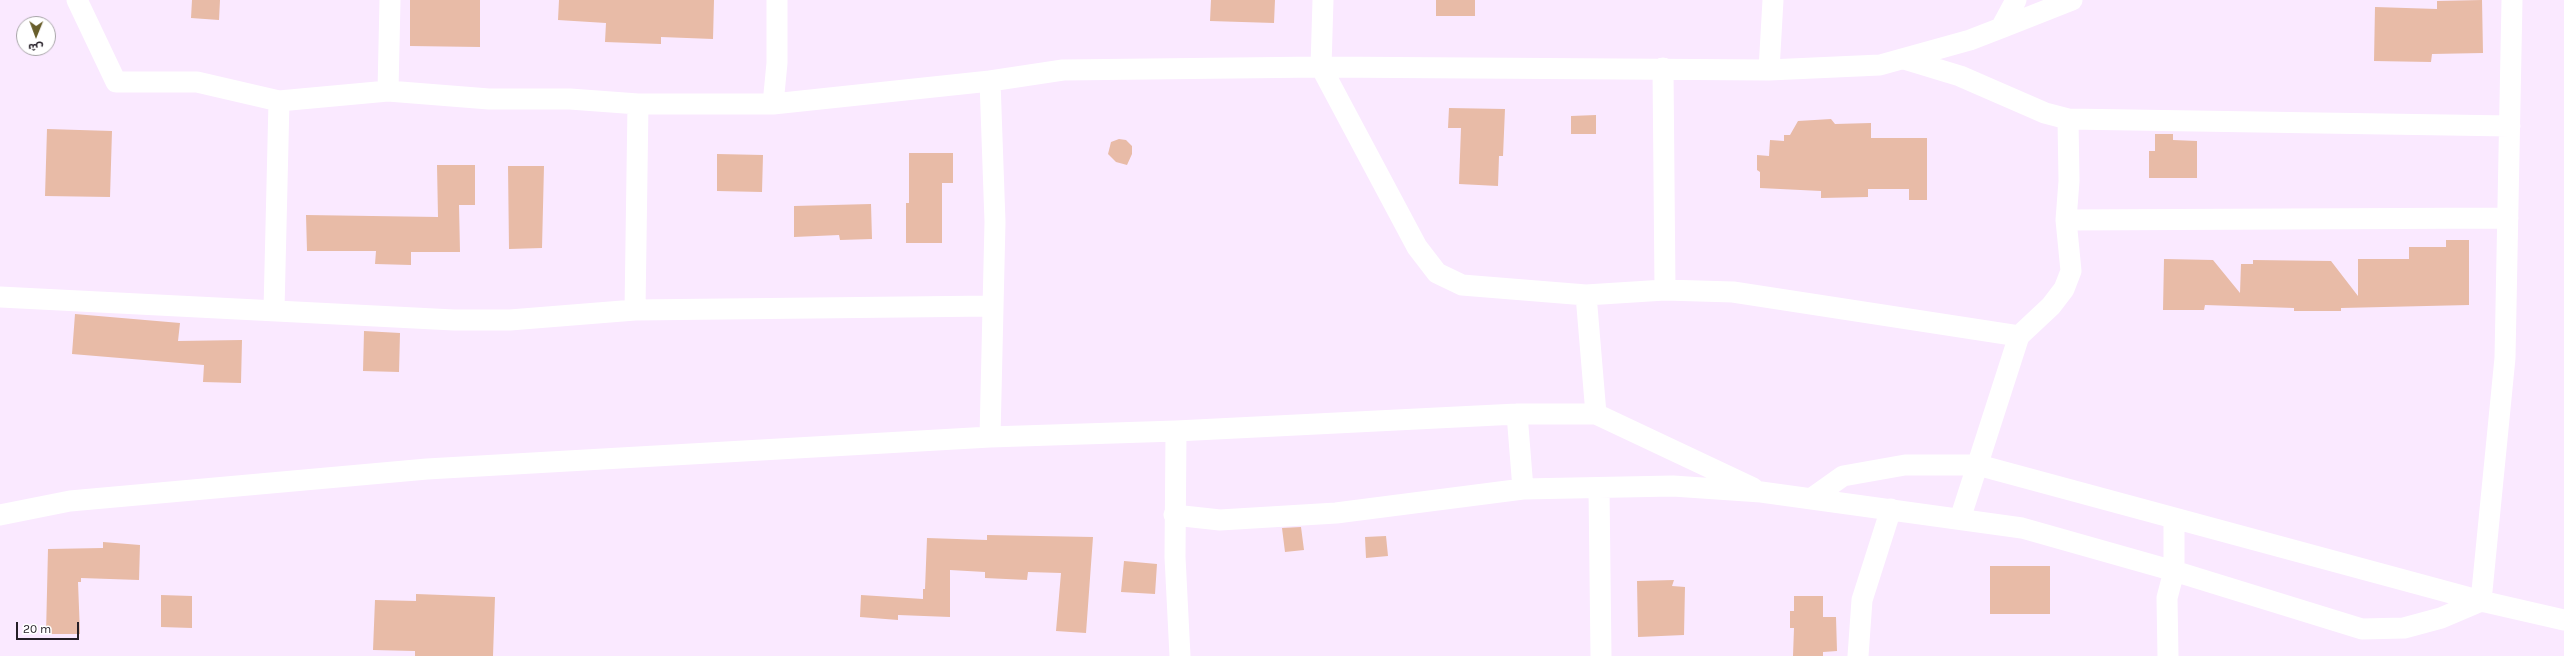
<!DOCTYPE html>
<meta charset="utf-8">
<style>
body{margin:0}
#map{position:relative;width:2564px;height:656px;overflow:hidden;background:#fae9ff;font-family:Karla,"Noto Sans Arabic",sans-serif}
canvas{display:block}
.north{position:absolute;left:16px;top:16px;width:40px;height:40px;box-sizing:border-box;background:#fff;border:1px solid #a8a5a9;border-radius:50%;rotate:181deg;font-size:11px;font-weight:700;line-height:16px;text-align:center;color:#251f27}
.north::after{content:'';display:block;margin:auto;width:14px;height:18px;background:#685e2b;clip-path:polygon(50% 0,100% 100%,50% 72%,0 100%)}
.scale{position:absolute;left:16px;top:622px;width:63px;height:18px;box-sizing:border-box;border:2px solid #251f27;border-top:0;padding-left:5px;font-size:12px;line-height:14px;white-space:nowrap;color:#251f27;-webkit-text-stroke:3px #fff;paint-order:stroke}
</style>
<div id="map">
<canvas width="2564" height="656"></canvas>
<div class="north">ش</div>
<div class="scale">20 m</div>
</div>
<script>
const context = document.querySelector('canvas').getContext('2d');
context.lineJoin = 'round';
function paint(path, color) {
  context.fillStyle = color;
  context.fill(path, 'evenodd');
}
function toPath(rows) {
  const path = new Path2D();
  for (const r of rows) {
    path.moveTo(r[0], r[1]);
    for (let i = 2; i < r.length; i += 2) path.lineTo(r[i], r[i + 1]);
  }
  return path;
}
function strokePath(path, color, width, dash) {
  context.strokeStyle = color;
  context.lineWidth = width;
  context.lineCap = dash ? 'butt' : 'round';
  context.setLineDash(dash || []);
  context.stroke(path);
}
const building = toPath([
 [192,0,220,0,219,20,191,18],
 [410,0,480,0,480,47,410,46],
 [559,0,714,0,713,39,661,37,661,44,605,42,606,23,558,20],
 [1211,0,1275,0,1274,23,1210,21],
 [1436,0,1475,0,1475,16,1436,16],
 [2482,0,2483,53,2432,54,2431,62,2374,61,2375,7,2437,9,2437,1],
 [1449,108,1505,109,1503,156,1499,156,1498,186,1459,184,1461,128,1448,128],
 [1596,115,1596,134,1571,134,1571,116],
 [1831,119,1835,124,1871,123,1871,138,1927,138,1927,200,1909,200,1909,189,1868,189,1868,197,1821,198,1821,191,1760,188,1760,172,1757,170,1757,155,1769,156,1770,140,1784,141,1784,135,1790,135,1798,121],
 [47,129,112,131,110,197,45,196],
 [2155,134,2173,134,2173,140,2197,141,2197,178,2149,178,2149,151,2155,151],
 [1119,139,1126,140,1132,146,1132,154,1127,165,1116,162,1108,154,1111,142],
 [909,153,953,153,953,183,942,183,942,243,906,243,906,203,909,203],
 [717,154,763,155,762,192,717,191],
 [437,165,475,165,475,205,459,205,460,252,411,252,411,265,375,264,376,251,307,251,306,215,438,217],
 [508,166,544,166,542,248,509,249],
 [871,204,872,239,840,240,839,235,794,237,794,206],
 [2446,240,2469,240,2469,305,2341,308,2341,311,2294,311,2294,308,2205,305,2204,310,2163,310,2164,259,2213,260,2240,293,2241,264,2253,264,2253,260,2331,261,2358,296,2358,259,2409,259,2409,247,2446,247],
 [75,314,180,323,178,341,242,340,241,383,203,382,204,365,72,354],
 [364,331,400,333,399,372,363,371],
 [1301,527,1304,550,1285,552,1282,528],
 [987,535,1093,537,1086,633,1056,631,1061,573,1028,572,1027,580,985,578,985,572,950,570,950,617,898,615,898,620,860,617,861,595,923,599,923,589,925,589,927,538,987,540],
 [1386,536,1388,556,1366,558,1365,537],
 [103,542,140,545,139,580,81,578,81,582,78,582,80,634,46,634,48,549,103,548],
 [1124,561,1157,564,1155,594,1121,592],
 [1990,566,2050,566,2050,614,1990,614],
 [1674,580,1672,586,1685,587,1684,635,1638,637,1637,581],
 [416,594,495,597,493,656,415,656,415,651,373,650,375,600,416,601],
 [161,595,192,596,192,628,161,627],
 [1794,596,1823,596,1823,617,1836,617,1837,651,1823,652,1823,656,1793,656,1794,628,1790,628,1790,611,1794,611]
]);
const minor = toPath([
 [77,0,116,82,197,82,279,101,388,91,489,99,570,99,638,104,773,104,990,81],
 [1323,0,1321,67,1417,247,1437,273,1462,285,1586,295,1596,414],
 [2001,28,2072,0],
 [1904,59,1960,76,2045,113,2068,119,2510,126],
 [1663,68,1665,290],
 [1769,70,1773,0],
 [388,91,390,0],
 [638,104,635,310,993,306],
 [773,104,777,63,777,0],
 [2066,220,2508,218],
 [1586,295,1665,290,1733,292,2019,336],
 [0,297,454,320,510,320,635,310],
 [274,310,279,101],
 [1517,414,1523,489],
 [1176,431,1175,557,1180,656],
 [990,437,995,222,990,81,1063,70,1321,67,1769,70,1880,65,1970,40,2001,28,2016,0],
 [1599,488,1601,656],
 [1812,498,1843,476,1905,465,1978,465,2481,601,2564,620],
 [0,515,70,501,427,469,990,437,1176,431,1517,414,1596,414,1753,488],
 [1174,515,1220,520,1336,513,1523,489,1673,486,1761,492,2022,528,2174,571,2362,629,2404,628,2441,618,2481,601,2505,358,2512,0],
 [1960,519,2019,336,2051,306,2064,289,2071,271,2066,220,2069,181,2068,119],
 [1858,656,1862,600,1891,509],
 [2168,656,2167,598,2174,571,2174,518]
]);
paint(building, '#e8bba7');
strokePath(minor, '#fff', 21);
</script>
